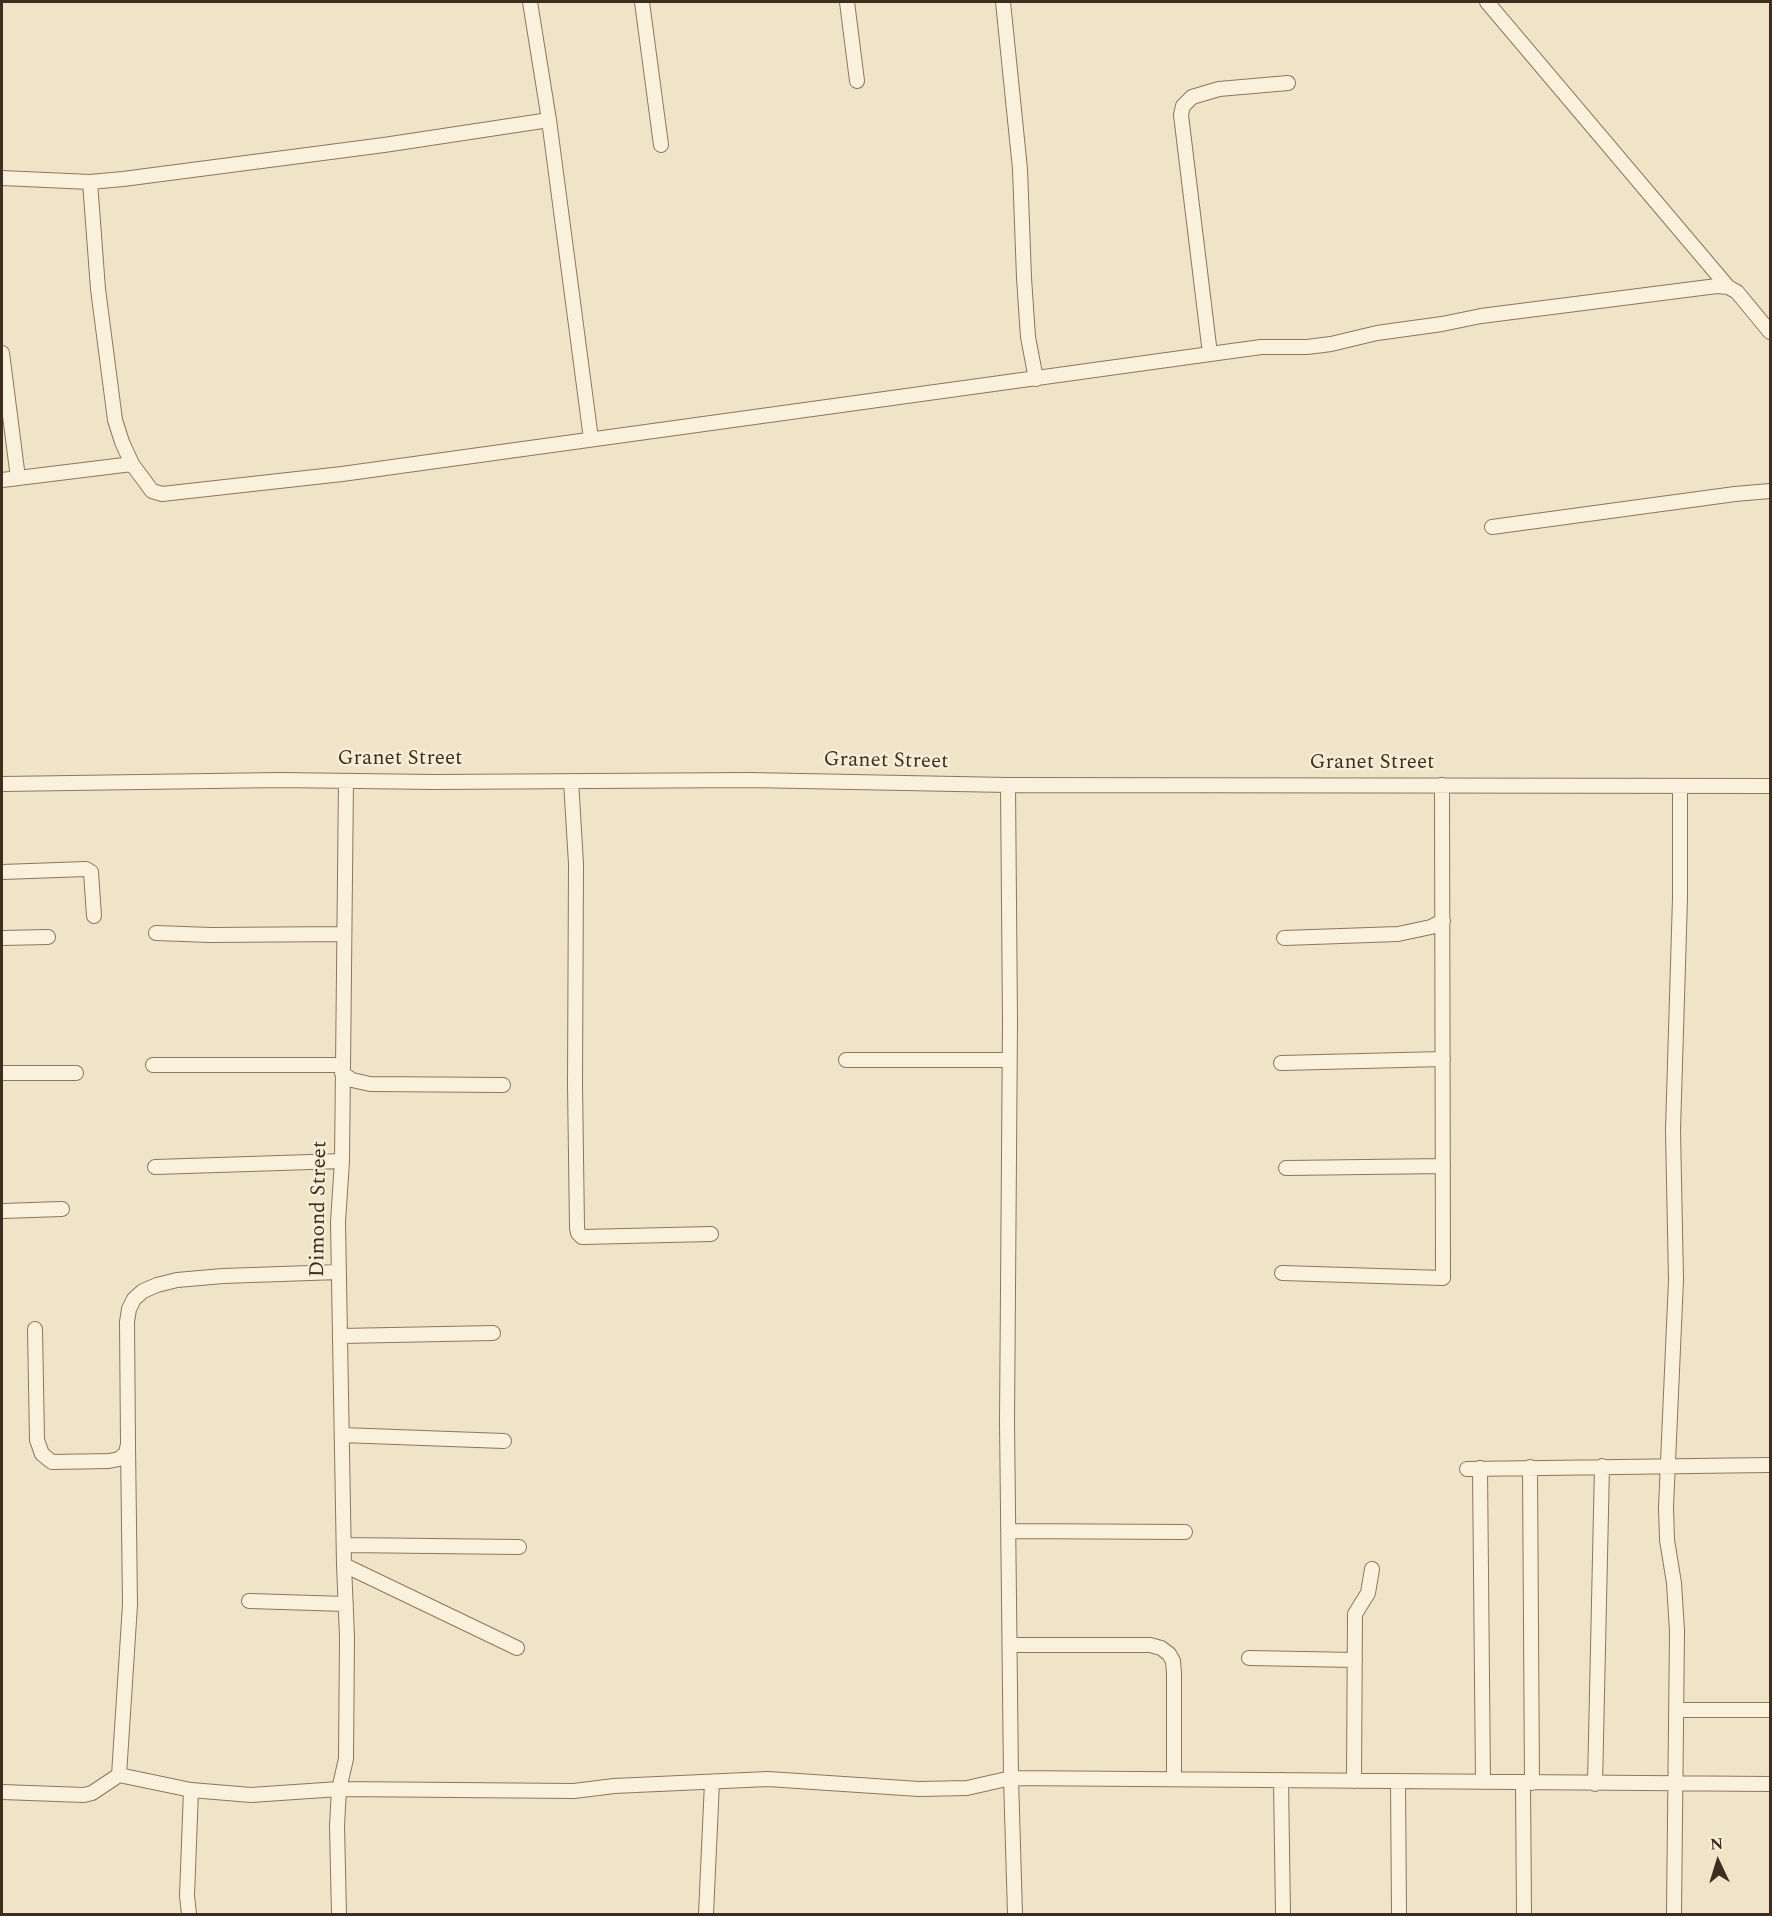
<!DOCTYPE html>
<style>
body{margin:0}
#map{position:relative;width:1772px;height:1916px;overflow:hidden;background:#f0e4c8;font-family:Spectral,serif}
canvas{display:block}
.frame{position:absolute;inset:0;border:3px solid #3d2e20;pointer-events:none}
.north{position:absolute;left:1688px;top:1832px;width:60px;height:60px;-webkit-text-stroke:4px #f7eed8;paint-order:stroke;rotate:356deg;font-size:16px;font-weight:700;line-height:24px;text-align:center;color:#3d2e20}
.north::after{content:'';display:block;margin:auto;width:21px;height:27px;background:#3d2e20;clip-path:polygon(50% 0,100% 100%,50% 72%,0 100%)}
</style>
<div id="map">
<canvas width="1772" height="1916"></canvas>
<div class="frame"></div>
<div class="north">N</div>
</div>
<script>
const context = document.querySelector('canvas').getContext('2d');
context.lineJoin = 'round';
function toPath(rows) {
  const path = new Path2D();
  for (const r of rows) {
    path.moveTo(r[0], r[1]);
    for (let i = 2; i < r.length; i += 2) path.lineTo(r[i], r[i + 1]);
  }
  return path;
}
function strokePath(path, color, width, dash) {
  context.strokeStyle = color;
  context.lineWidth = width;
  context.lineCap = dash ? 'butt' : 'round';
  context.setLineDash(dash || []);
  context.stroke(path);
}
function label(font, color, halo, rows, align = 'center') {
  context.font = font + ' Spectral,serif';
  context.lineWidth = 4.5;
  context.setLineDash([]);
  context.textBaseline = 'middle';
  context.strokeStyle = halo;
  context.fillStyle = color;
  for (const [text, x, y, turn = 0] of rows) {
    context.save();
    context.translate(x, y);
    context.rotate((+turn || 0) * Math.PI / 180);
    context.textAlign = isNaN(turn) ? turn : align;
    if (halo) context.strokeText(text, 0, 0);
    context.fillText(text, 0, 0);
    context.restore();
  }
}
const minor = toPath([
 [530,2,549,120,591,439],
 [642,2,661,145],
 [847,2,857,81],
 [1003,2,1020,169,1024,278,1028,337,1036,379],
 [1487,2,1728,287],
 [2,178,90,182,123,179,384,145,549,120],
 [90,182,98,289,115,420,122,442,132,464,152,491,162,494,342,474,1261,347,1307,347,1331,344,1377,333,1442,324,1481,316,1717,286,1728,287,1737,292,1770,332],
 [2,353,18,478],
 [1210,354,1181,115,1183,106,1192,97,1219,89,1288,83],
 [2,480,132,464],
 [1492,527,1735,494,1770,491],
 [571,781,576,864,575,1084,577,1228,578,1233,582,1237,711,1234],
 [2,784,280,780,434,782,749,780,1008,785,1770,786],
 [1008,785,1010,1022,1007,1422,1011,1778,1015,1914],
 [2,872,86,869,91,872,94,916],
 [156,933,211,935,344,934],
 [2,938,48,937],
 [1284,938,1398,934,1431,927,1443,921],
 [846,1060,1009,1060],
 [1281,1063,1443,1059],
 [153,1065,343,1065],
 [2,1073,76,1073],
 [342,1073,352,1080,370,1084,503,1085],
 [155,1167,342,1161],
 [1286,1168,1443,1166],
 [2,1211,62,1209],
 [1282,1273,1443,1278,1442,785],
 [35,1329,37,1440,42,1454,52,1462,109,1461,119,1459,126,1453,128,1444,127,1322,129,1309,134,1299,143,1291,157,1285,177,1280,223,1276,339,1272],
 [341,1336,493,1333],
 [342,1435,504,1441],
 [128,1444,130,1605,119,1775,191,1790,251,1795,339,1789,574,1791,614,1786,768,1779,919,1789,967,1788,1011,1778,1770,1784],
 [1530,1467,1532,1783],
 [1480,1468,1483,1782],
 [1467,1469,1770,1465],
 [1008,1531,1185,1532],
 [344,1545,519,1547],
 [344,1565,517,1648],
 [249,1601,346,1604],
 [1010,1645,1150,1645,1161,1648,1169,1654,1173,1661,1174,1673,1174,1779],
 [1249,1658,1355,1660],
 [1676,1710,1770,1710],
 [1281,1780,1283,1914],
 [1354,1781,1355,1614,1368,1593,1372,1569],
 [1398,1782,1399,1914],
 [1523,1783,1524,1914],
 [1595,1784,1602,1466],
 [2,1792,84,1795,92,1793,119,1775],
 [189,1914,187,1896,191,1790],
 [339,1914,337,1826,339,1789,346,1759,347,1637,344,1565,338,1222,342,1161,346,781],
 [706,1914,712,1782],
 [1674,1914,1677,1631,1674,1583,1667,1540,1666,1507,1676,1280,1673,1130,1680,898,1680,786]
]);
const streetNames = [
 ["Granet Street",400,760],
 ["Granet Street",886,762,1],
 ["Granet Street",1372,764],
 ["Dimond Street",320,1209,-89]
];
strokePath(minor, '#8d765c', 16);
strokePath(minor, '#faf1dc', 14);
label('21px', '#3d2e20', '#f7eed8', streetNames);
</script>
